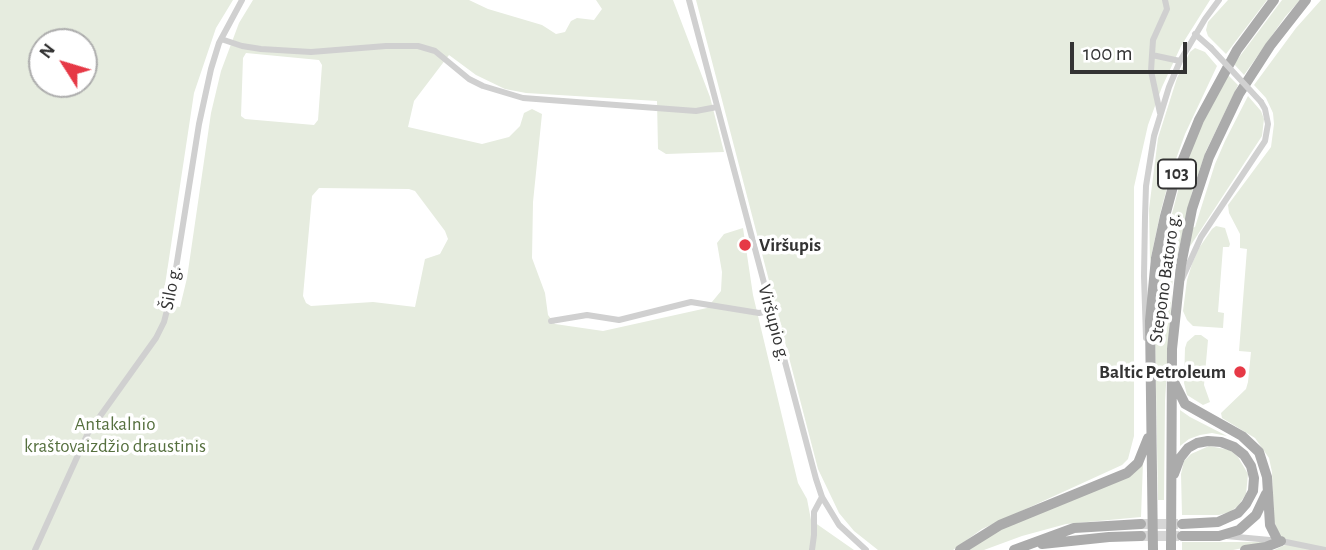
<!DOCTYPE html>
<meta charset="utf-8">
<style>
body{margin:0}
#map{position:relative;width:1326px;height:550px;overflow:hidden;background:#fff;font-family:"Alegreya Sans",sans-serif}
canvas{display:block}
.north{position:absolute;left:28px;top:28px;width:70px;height:70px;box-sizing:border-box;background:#fff;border:2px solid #adadad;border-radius:50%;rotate:307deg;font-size:19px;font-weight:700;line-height:28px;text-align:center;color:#333}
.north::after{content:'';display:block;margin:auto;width:24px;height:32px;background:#e63946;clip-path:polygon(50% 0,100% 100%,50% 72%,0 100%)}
.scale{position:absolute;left:1070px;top:42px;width:117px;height:32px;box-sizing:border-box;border:4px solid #333;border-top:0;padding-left:9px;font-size:21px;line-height:24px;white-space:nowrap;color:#333;-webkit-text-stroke:5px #fff;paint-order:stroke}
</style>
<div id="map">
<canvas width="1326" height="550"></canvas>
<div class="north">N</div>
<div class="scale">100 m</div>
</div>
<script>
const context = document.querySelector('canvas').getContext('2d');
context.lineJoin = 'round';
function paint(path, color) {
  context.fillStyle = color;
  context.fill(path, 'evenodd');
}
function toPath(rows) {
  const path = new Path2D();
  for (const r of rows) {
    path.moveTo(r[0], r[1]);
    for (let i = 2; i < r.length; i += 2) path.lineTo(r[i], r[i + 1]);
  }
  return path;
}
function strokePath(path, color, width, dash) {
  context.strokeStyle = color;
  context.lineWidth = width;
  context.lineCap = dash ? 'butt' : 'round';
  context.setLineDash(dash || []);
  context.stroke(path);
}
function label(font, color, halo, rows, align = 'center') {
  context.font = font + ' "Alegreya Sans",sans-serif';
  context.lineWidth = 7;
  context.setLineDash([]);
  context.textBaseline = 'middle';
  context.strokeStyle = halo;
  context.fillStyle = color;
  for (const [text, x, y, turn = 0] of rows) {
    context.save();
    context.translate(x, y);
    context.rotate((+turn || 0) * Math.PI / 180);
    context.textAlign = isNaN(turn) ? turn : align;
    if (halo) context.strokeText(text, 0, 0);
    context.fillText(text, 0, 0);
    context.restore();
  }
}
const green = toPath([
 [0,0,233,0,216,28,194,93,165,285,159,304,180,307,187,278,211,113,221,71,239,23,253,0,469,0,488,9,542,25,556,34,565,32,571,21,577,18,594,20,602,9,596,0,673,0,710,97,724,152,666,154,658,149,657,101,526,93,505,89,476,75,449,55,414,101,408,127,482,144,509,137,520,126,524,113,532,109,542,114,533,202,532,258,545,293,548,315,555,324,603,331,707,308,721,291,722,272,717,243,724,234,743,228,753,295,798,483,807,499,811,520,854,550,0,550],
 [42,42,84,42,84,84,42,84],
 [246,53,319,60,322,65,318,120,314,125,245,119,241,116,243,58],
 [319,188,409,189,415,191,445,231,448,239,440,254,425,259,415,307,373,302,311,306,306,303,303,296,312,196],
 [696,0,1210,0,1181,46,1162,87,1148,125,1134,187,1134,436,1128,459,1122,465,982,529,953,550,878,550,854,531,839,513,818,469],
 [1228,0,1267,0,1226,54,1208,36,1206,30,1208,22],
 [1282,0,1300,0,1285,17,1244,75,1234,64],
 [1321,0,1326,0,1326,550,1274,550,1285,545,1285,540,1280,536,1274,521,1272,472,1269,458,1255,438,1222,418,1221,413,1246,389,1248,382,1251,352,1239,351,1247,249,1240,248,1240,234,1229,213,1228,205,1271,147,1274,124,1273,113,1266,98,1254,85,1296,28],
 [1195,48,1205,52,1217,66,1185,134,1171,173,1161,210,1150,262,1149,209,1158,138,1177,78,1190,52],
 [1227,74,1238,85,1206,151,1192,192,1173,275,1165,401,1164,500,1158,500,1155,335,1157,287,1164,244,1184,168,1198,133],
 [1248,96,1261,111,1264,119,1262,136,1189,248,1192,228,1195,227,1215,164,1225,141],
 [1216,226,1225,228,1230,244,1229,247,1223,247,1218,312,1224,313,1223,328,1193,326,1187,320,1183,311,1187,280,1192,264,1199,248,1212,229],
 [1195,335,1201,335,1208,340,1204,385,1210,402,1203,405,1187,395,1184,383,1185,348,1187,342],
 [1180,410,1190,417,1227,436,1212,433,1200,435,1189,439,1180,446],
 [1209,446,1230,450,1238,457,1248,474,1246,494,1238,506,1230,512,1219,515,1182,515,1181,474,1184,461,1191,454],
 [1143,462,1141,517,1066,524,1022,536,984,550,967,550,990,534],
 [1182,542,1265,542,1263,544,1233,550,1182,550]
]);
const primaryTunnel = toPath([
 [1141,524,1178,524],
 [1141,536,1179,536]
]);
const street = toPath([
 [689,0,816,479,822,497,839,525,866,550],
 [1195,34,1211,48],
 [221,39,242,46,261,49,311,52,386,46,418,46,435,51,469,79,483,86,523,98,696,111,717,107],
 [1152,55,1180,61],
 [1160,113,1151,71,1152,55,1153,40,1167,9,1165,0],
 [1182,279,1201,237,1265,141,1268,124,1265,109,1261,102],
 [551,321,587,315,619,320,691,302,759,313,771,311],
 [1146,338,1144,276,1145,217,1146,186,1154,136,1169,87,1180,61,1205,19,1219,0],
 [1226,536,1281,541,1325,550],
 [35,550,88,433,156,338,164,322,173,287,199,124,211,69,219,43,242,0],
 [812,550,814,535,814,512,822,497]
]);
const primary = toPath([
 [1174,382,1185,404,1242,436,1259,452,1267,477,1270,525,1278,541],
 [1174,474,1180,458,1188,448,1197,443,1208,441,1221,442,1234,447,1244,455,1251,466,1254,478,1253,491,1246,504,1238,513,1218,522,1182,524],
 [1182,536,1219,536,1239,530,1256,515,1266,494],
 [1042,544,1109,537,1141,536],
 [960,550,1000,525,1127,473,1138,463,1148,438],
 [1014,550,1074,528,1141,524],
 [1153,550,1150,321,1156,258,1165,216,1175,179,1199,120,1237,50,1274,0],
 [1171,550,1172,349,1181,265,1192,209,1209,157,1239,94,1270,46,1306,0],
 [1245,550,1266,547,1281,541]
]);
const streetBridge = toPath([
 [1211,48,1261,102]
]);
const markers = [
 [745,245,7,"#e63946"],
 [1240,372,7,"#e63946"]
];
const shields = [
 [1177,174,38]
];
const shieldNames = [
 ["103",1177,174]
];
const poiNames = [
 ["Viršupis",759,245],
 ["Baltic Petroleum",1226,372,"right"]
];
const streetNames = [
 ["Stepono Batoro g.",1165,278,-82],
 ["Šilo g.",171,288,-79],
 ["Viršupio g.",774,323,75]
];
const parkNames = [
 ["Antakalnio",115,424],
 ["kraštovaizdžio draustinis",115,446]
];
paint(green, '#e6ecdf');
strokePath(primaryTunnel, '#d6d6d6', 10, [10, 5]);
strokePath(street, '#d0d0d0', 6);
strokePath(primary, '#ababab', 10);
strokePath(streetBridge, '#d0d0d0', 6);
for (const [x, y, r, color] of markers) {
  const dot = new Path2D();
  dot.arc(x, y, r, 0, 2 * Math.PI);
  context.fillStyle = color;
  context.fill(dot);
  strokePath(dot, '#fff', 2.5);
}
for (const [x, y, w] of shields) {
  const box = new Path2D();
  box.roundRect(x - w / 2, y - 14.5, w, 29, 5);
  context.fillStyle = '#fff';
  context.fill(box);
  strokePath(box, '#333', 2);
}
label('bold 18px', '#333', null, shieldNames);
label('bold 19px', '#333', '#fff', poiNames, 'left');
label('19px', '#333', '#fff', streetNames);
label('19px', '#56703f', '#fff', parkNames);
</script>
